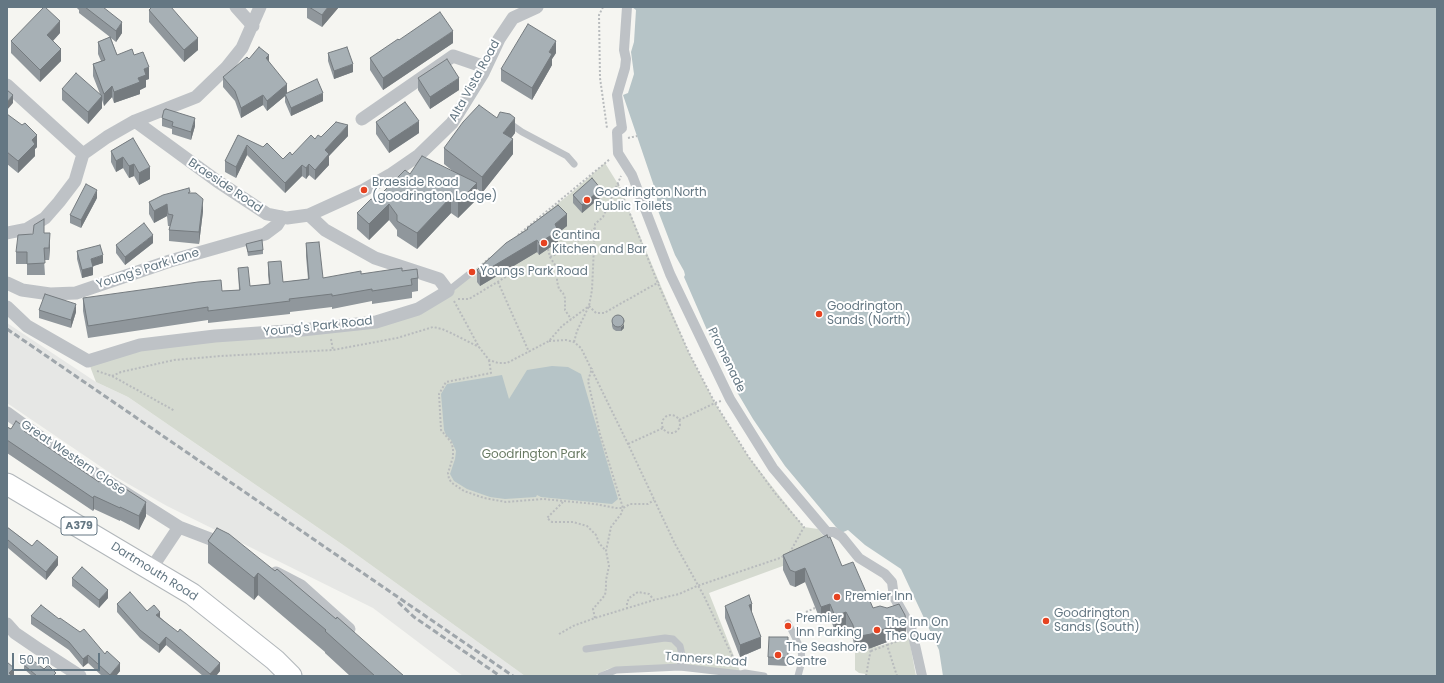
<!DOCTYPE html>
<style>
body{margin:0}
#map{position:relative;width:1444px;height:683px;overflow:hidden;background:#f5f5f1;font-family:Poppins,sans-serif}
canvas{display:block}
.frame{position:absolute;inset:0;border:8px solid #647783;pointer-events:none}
.scale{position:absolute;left:12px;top:653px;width:88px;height:18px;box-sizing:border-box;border:2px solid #647783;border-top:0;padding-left:5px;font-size:12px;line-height:14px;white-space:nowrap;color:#647783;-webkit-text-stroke:3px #fff;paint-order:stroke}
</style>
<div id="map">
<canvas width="1444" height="683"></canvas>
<div class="frame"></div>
<div class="scale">50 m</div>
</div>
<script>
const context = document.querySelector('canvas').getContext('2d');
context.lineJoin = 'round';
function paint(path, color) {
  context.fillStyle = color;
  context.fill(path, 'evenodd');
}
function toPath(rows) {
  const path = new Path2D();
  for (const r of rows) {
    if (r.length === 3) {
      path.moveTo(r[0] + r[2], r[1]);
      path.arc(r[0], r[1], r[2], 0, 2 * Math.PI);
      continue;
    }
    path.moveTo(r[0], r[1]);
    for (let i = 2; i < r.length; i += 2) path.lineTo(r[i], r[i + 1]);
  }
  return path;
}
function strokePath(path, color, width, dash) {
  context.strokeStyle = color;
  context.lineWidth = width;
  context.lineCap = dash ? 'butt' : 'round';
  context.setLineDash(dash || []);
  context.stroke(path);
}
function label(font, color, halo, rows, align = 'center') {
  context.font = font + ' Poppins,sans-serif';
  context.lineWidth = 4;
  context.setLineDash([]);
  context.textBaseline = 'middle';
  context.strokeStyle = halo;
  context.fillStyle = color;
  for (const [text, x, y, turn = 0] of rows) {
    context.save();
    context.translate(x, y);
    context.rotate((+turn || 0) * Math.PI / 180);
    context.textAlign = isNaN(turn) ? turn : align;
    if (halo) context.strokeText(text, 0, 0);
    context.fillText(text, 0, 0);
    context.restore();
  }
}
const built = toPath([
 [7,323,96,382,128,397,346,547,525,676,463,676,373,608,167,506,116,477,7,403]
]);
const green = toPath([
 [605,163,618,184,689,353,715,403,748,456,804,527,818,529,828,542,821,552,709,593,741,674,623,667,608,669,594,676,525,676,346,547,128,397,96,382,88,361,140,345,376,322,448,291,571,193],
 [909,638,916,676,866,676,866,674,859,673,855,670,855,652]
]);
const water = toPath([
 [632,7,1437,7,1437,676,943,676,939,650,901,569,865,545,848,530,841,533,785,466,753,419,737,392,707,330,684,277,685,275,684,271,675,255,657,208,657,195,623,95,628,93,634,74,631,52,634,42,636,10],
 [552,366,568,367,581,374,618,499,612,504,541,497,537,495,536,497,505,499,490,497,467,489,454,481,450,474,455,459,456,451,451,440,446,435,444,430,441,394,447,384,502,375,509,399,527,370]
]);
const path = toPath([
 [603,7,599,15,600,78,607,128],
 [628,138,637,136],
 [618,184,659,286,689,353,715,403,748,456,775,493,804,527,790,552],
 [518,235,610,159],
 [548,249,550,257,557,268,557,281,559,289,563,293,565,298,565,310,571,319],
 [550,257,567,249,595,228],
 [479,267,491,257],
 [498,282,529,352],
 [458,299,469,299,524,266],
 [454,301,479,347,489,360,498,363,507,363,549,341,562,326,589,306,596,313,604,313,659,282],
 [331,339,333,350],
 [549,341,566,340,574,342,581,348,628,444,675,544,704,596,736,664],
 [574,342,577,331,589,306,592,290,595,224,603,217,621,176],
 [489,360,491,373,446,382,439,394,441,430,451,442,453,448,453,457,448,473,449,479,452,483,464,491,484,498,506,502,543,499,595,504,616,508,623,508,600,434,588,381,592,368],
 [97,371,112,376,175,411],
 [112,376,121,372,174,360,221,356,333,350,397,338,433,327,442,329,451,333,479,347],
 [671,424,9],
 [679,420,715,403,721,401],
 [628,444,663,428],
 [563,502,547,518,552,522,573,522,587,526,596,535,599,543,606,551],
 [627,609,627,603,629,598,638,592,649,594,654,600],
 [806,612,815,608],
 [595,618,593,609,605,595,606,588,606,580,609,566,606,551,611,527,621,514,623,508,630,504,648,504,654,500],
 [559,634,573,626,595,618,654,600,679,594,697,586,780,558,785,555],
 [887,645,903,639],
 [871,651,887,645,897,676],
 [866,676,871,648]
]);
const service = toPath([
 [506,123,512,125,522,132,567,156,574,164],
 [448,291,472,272],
 [788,623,801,649,802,661,798,676],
 [586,649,665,638,673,639,680,646,682,655,680,667],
 [601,676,616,670,680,667,741,674,745,673,764,676]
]);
const pedestrian = toPath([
 [627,7,624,50,626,59,625,68,617,95,622,128,617,132,618,153,632,175,670,274,730,399,773,468,827,532,834,532,842,537,859,558,885,574,892,582,894,597,911,627,922,676]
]);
const minor = toPath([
 [236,7,253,26],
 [7,85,83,154],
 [362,119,453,56,485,67],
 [309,215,364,190,390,175,419,155,452,123,483,73,499,39,513,18,537,7],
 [7,233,27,229,45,218,59,202,75,181,83,154,107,137,135,121,196,97,226,68,242,48,260,7],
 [7,283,22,290,50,294,76,293,170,261,265,234,277,225,282,217],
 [7,307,27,326,88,361,140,345,215,336,302,330,376,322,418,309,448,291,439,279,375,258,325,230,309,215,287,218,267,214,217,181,135,121],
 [7,413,62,453,179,527,226,545],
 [151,569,179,527],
 [276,573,301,586,349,629],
 [7,624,15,633,37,648,80,676]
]);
const primary = toPath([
 [7,484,192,594,275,660,291,676]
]);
const rail = toPath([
 [7,329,513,676],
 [398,602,414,617,500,676]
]);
const wall = toPath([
 [76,7,103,7,122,33,116,42,111,38,117,55,134,55,149,79,146,80,146,87,140,90,140,94,114,103,112,97,104,106,102,100,102,108,88,124,62,100,62,89,100,94,93,76,93,64,101,61,98,54,98,42,110,37,79,13,79,10],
 [307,7,339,7,322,27,307,18],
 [149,10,198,50,184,62,149,22],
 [60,33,53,41,61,61,40,82,11,53,11,41],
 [399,40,453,43,383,90,370,70,370,58],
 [328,53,353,72,334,79,328,61],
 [556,53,552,59,552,65,532,100,501,81,501,69],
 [249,59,269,62,287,93,323,101,291,116,285,102,285,96,267,111,263,105,241,118,235,101,223,87,223,77],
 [418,78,459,90,430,109,418,90],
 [7,114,37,147,35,149,35,156,18,173,7,164],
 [162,118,195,126,191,140,172,134,172,129,162,126],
 [376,122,419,133,389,153,376,134],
 [515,133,511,138,513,154,482,193,477,189,477,199,458,218,451,213,417,249,397,236,397,230,389,220,369,240,357,229,357,213,410,174,455,173,444,164,444,148],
 [238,135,283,159,292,155,315,139,321,137,348,136,329,156,329,165,315,180,309,175,306,179,302,176,285,193,247,155,236,178,225,172,225,161],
 [133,138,150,179,139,185,134,176,129,178,123,168,116,172,111,162,111,151],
 [190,193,203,211,199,244,169,241,169,230,170,226,168,226,167,216,154,223,149,214,149,202],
 [573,195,601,197,582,213,573,203],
 [97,198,81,228,70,223,70,215],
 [567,226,558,233,558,242,539,255,537,252,480,286,477,282,477,270,527,230,527,228],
 [44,233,50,245,49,260,44,260,45,275,27,275,27,264,16,264,16,252],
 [153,243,125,265,116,253,116,245],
 [306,243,323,278,361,274,402,271,418,278,418,291,412,292,412,298,372,304,372,301,332,309,332,307,290,312,290,314,208,323,208,320,88,338,83,311,83,298,239,290,238,268,250,286,269,284,268,275,268,262,283,282,308,279,306,256],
 [246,244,263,250,263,254,248,256],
 [77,251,103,263,92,266,93,275,82,278,77,259],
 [39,310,76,312,71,328,39,318],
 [612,322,624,328,621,331,616,331,613,329,612,326],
 [7,427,11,429,26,433,146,516,139,530,120,520,120,521,94,509,93,511,7,453],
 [7,527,32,546,58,565,46,580,8,548],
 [217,528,404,676,350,676,325,653,325,652,258,595,254,600,208,563,208,541],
 [783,555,842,566,873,608,906,635,871,648,855,652,853,639,846,626,835,631,830,618,821,622,805,582,795,587,790,585,783,570],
 [72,578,108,598,99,608,72,586],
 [117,604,147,611,160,617,220,671,216,676,203,676,166,645,159,653,140,638,117,612],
 [725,606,752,613,761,648,740,657,725,618],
 [31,616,120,671,116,676,102,676,88,663,83,667,69,650,31,624],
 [788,645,788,666,768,665,768,657],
 [24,665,44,669,56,676,32,676,24,669]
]);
const shadedWall = toPath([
 [328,7,339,7,322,27,322,15],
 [60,21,60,33,47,47,47,35],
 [122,22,122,33,116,42,116,31],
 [453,31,453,43,383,90,383,78],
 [198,38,198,50,184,62,184,50],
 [556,41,556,53,552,59,552,65,532,100,532,88,549,52],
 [61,49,61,61,40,82,40,70],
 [269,55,269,65,266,58],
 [353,64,353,72,334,79,334,71],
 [149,67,149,79,146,80,146,87,140,90,140,94,114,103,114,92,138,78,144,69],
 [459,78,459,90,430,109,430,97],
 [287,84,287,94,285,94,285,96,267,111,267,101],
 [112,86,112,97,104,106,104,94],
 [323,93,323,101,291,116,291,108],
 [13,95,13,103,7,110,7,102],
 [263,95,263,105,241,118,241,108],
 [102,96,102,108,88,124,88,112],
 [195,118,195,126,191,140,191,132],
 [515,118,515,133,503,149,503,133],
 [419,121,419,133,389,153,389,141],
 [348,125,348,136,329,156,329,165,315,180,315,170,325,150],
 [37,135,37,147,35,149,35,156,18,173,18,161,32,140],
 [513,139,513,154,482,193,482,177],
 [247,145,247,155,236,178,236,167],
 [123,157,123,168,116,172,116,161],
 [134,164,134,176,129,178,129,166],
 [309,164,309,175,306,179,306,168],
 [302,165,302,176,285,193,285,183],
 [150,167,150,179,139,185,139,173],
 [477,183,477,199,458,218,458,202],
 [601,189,601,197,582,213,582,205],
 [97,190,97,198,81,228,81,220],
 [451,197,451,213,417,249,417,233],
 [203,199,203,211,199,244,199,232],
 [167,204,167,216,154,223,154,211],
 [389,204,389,220,369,240,369,224],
 [567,214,567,226,558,233,558,242,539,255,539,243,555,224],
 [50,233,50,245,49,260,49,248],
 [153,235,153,243,125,265,125,257],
 [537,240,537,252,480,286,480,274],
 [103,255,103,263,91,267,91,259],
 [93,267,93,275,82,278,82,270],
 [76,304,76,312,71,328,71,320],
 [624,324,624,328,621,331,621,327],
 [94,496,94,509,93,511,93,498],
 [146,502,146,516,139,530,139,516],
 [8,540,8,548,7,549,7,541],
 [58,557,58,565,46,580,46,572],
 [805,568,805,582,795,587,795,572],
 [258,573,258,595,254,600,254,578],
 [108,590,108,598,99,608,99,600],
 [752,604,752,616,749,605],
 [830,604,830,618,821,622,821,607],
 [160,612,160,620,156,615],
 [846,612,846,626,835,631,835,616],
 [906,621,906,635,871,648,855,652,855,637],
 [166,637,166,645,159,653,159,645],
 [761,637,761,648,740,657,740,645],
 [88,655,88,663,83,667,83,659],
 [120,663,120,671,116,676,110,676,110,675],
 [220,663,220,671,216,676,210,676,210,674],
 [14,668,14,676,9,676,9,673]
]);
const building = toPath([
 [44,7,45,7,60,21,47,35,61,49,40,70,11,41,44,7],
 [85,7,103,7,122,22,116,31,85,7],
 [152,7,171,7,198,38,184,50,149,10,152,7],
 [309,7,328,7,322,15,309,7],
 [440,12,453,31,383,78,370,58,398,39,399,40,440,12],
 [528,24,556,41,549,52,552,54,532,88,501,69,528,24],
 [110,37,117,55,132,49,134,55,143,52,149,67,144,69,146,75,138,78,140,82,114,92,112,86,104,94,93,64,105,60,98,42,110,37],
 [259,47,269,55,266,58,287,84,267,101,263,95,241,108,235,91,223,77,247,57,249,59,259,47],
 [347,47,353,64,334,71,328,53,347,47],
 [447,59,459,78,430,97,418,78,447,59],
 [76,73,102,96,88,112,62,89,76,73],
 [317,79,323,93,291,108,285,94,317,79],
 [7,90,13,95,7,102,7,90],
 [405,102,419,121,389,141,376,122,405,102],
 [479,105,497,118,500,112,510,114,515,118,503,133,513,139,482,177,444,148,463,122,479,105],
 [166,109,195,118,191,132,172,126,173,122,162,118,164,110,166,109],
 [7,114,22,125,25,123,37,135,32,140,35,144,18,161,7,152,7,114],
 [336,122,348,125,325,150,329,154,315,170,309,164,306,168,302,165,285,183,247,145,236,167,225,161,238,135,263,147,267,143,283,159,290,152,292,155,311,135,315,139,318,135,321,137,336,122],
 [133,138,150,167,139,173,134,164,129,166,123,157,116,161,111,151,133,138],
 [422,156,477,183,458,202,451,197,417,233,397,221,397,215,389,204,369,224,357,213,371,199,375,200,405,170,410,174,422,156],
 [592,178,601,189,582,205,573,195,592,178],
 [86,184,97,190,81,220,70,215,86,184],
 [189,188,190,192,188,193,196,193,203,199,199,232,169,230,173,215,168,214,167,204,154,211,149,202,163,195,189,188],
 [558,205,567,214,555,224,558,231,539,243,537,240,480,274,477,270,506,243,528,229,527,228,558,205],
 [44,219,44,233,50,233,49,248,44,248,45,263,27,264,27,252,16,252,18,235,33,234,34,225,44,219],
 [144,223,153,235,125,257,116,245,144,223],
 [262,240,263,250,248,252,246,244,262,240],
 [319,242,323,278,361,271,361,274,402,268,402,271,417,269,418,278,411,279,412,285,372,291,372,289,332,296,332,294,289,299,290,301,208,311,208,307,88,326,83,298,198,282,221,280,222,291,240,290,238,268,248,267,250,286,270,284,268,262,281,261,283,282,309,279,306,243,319,242],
 [100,245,103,255,91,259,93,267,82,270,77,251,100,245],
 [45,294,76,304,71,320,39,310,45,294],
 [618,321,6],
 [16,421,26,428,24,431,99,482,102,478,116,488,118,484,146,502,139,516,120,507,120,508,94,496,93,498,7,440,7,427,11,429,16,421],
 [7,527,32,546,37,540,58,557,46,572,8,540,7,541,7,527],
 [217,528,229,534,275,571,277,569,336,619,337,617,404,676,375,676,325,631,326,630,258,573,254,578,208,541,217,528],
 [827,535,828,538,830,537,842,566,853,562,873,608,880,606,887,608,899,604,905,615,906,621,871,634,855,637,853,625,846,612,835,616,830,604,821,607,805,568,795,572,790,570,783,555,827,535],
 [82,567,108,590,99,600,72,578,82,567],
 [130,592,147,611,154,605,160,612,156,615,178,632,180,629,220,663,210,674,166,637,159,645,140,630,117,604,130,592],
 [749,595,752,604,749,605,761,637,740,645,725,606,749,595],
 [41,605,59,619,60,618,80,632,84,629,105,654,107,651,120,663,110,675,88,655,83,659,69,642,31,616,41,605],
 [769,637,788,637,788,658,768,657,769,637],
 [30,658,44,669,48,665,56,673,53,676,37,676,24,665,30,658],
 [7,662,14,668,9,673,12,676,7,676,7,662]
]);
const markers = [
 [364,190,4,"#e64321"],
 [587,200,4,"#e64321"],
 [544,243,4,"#e64321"],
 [472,272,4,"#e64321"],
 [819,314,4,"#e64321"],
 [837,597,4,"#e64321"],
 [1046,621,4,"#e64321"],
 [788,626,4,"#e64321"],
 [877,630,4,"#e64321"],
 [778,655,4,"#e64321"]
];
const shields = [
 [79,526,36]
];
const shieldNames = [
 ["A379",79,526]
];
const streetNames = [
 ["Alta Vista Road",475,81,-61],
 ["Braeside Road",225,186,34],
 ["Young's Park Lane",148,269,-18],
 ["Young's Park Road",318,327,-6],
 ["Promenade",726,360,64],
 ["Great Western Close",73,458,34],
 ["Dartmouth Road",154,572,32],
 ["Tanners Road",706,660,4]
];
const poiNames = [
 ["Braeside Road",372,183],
 ["(goodrington Lodge)",372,197],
 ["Goodrington North",595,193],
 ["Public Toilets",595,207],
 ["Cantina",552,236],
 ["Kitchen and Bar",552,250],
 ["Youngs Park Road",480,272],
 ["Goodrington",827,307],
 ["Sands (North)",827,321],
 ["Premier Inn",845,597],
 ["Goodrington",1054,614],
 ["Sands (South)",1054,628],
 ["Premier",796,619],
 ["Inn Parking",796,633],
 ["The Inn On",885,623],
 ["The Quay",885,637],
 ["The Seashore",786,648],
 ["Centre",786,662]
];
const parkNames = [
 ["Goodrington Park",534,455]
];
paint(built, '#e6e7e5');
paint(green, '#d5dad0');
paint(water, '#b6c4c7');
strokePath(primary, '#b1b6ba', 23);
strokePath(path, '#b8bbbd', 2, [2, 2]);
strokePath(service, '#bec2c6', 7);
strokePath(pedestrian, '#bec2c6', 10);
strokePath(minor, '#bec2c6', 13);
strokePath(primary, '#fff', 21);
strokePath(rail, '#9fa6ab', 3, [6, 3]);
paint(wall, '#90979c');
paint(shadedWall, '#757b7f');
paint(building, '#a7b0b5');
strokePath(building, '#757b7f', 1);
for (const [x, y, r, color] of markers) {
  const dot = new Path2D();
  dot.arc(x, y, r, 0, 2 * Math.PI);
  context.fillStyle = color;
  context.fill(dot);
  strokePath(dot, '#fff', 1.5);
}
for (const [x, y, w] of shields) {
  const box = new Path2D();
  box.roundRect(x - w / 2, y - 9, w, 18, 3);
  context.fillStyle = '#fff';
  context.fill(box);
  strokePath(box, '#647783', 1);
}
label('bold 11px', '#647783', null, shieldNames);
label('12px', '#647783', '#fff', streetNames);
label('12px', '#647783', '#fff', poiNames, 'left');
label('12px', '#697a63', '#fff', parkNames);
</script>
